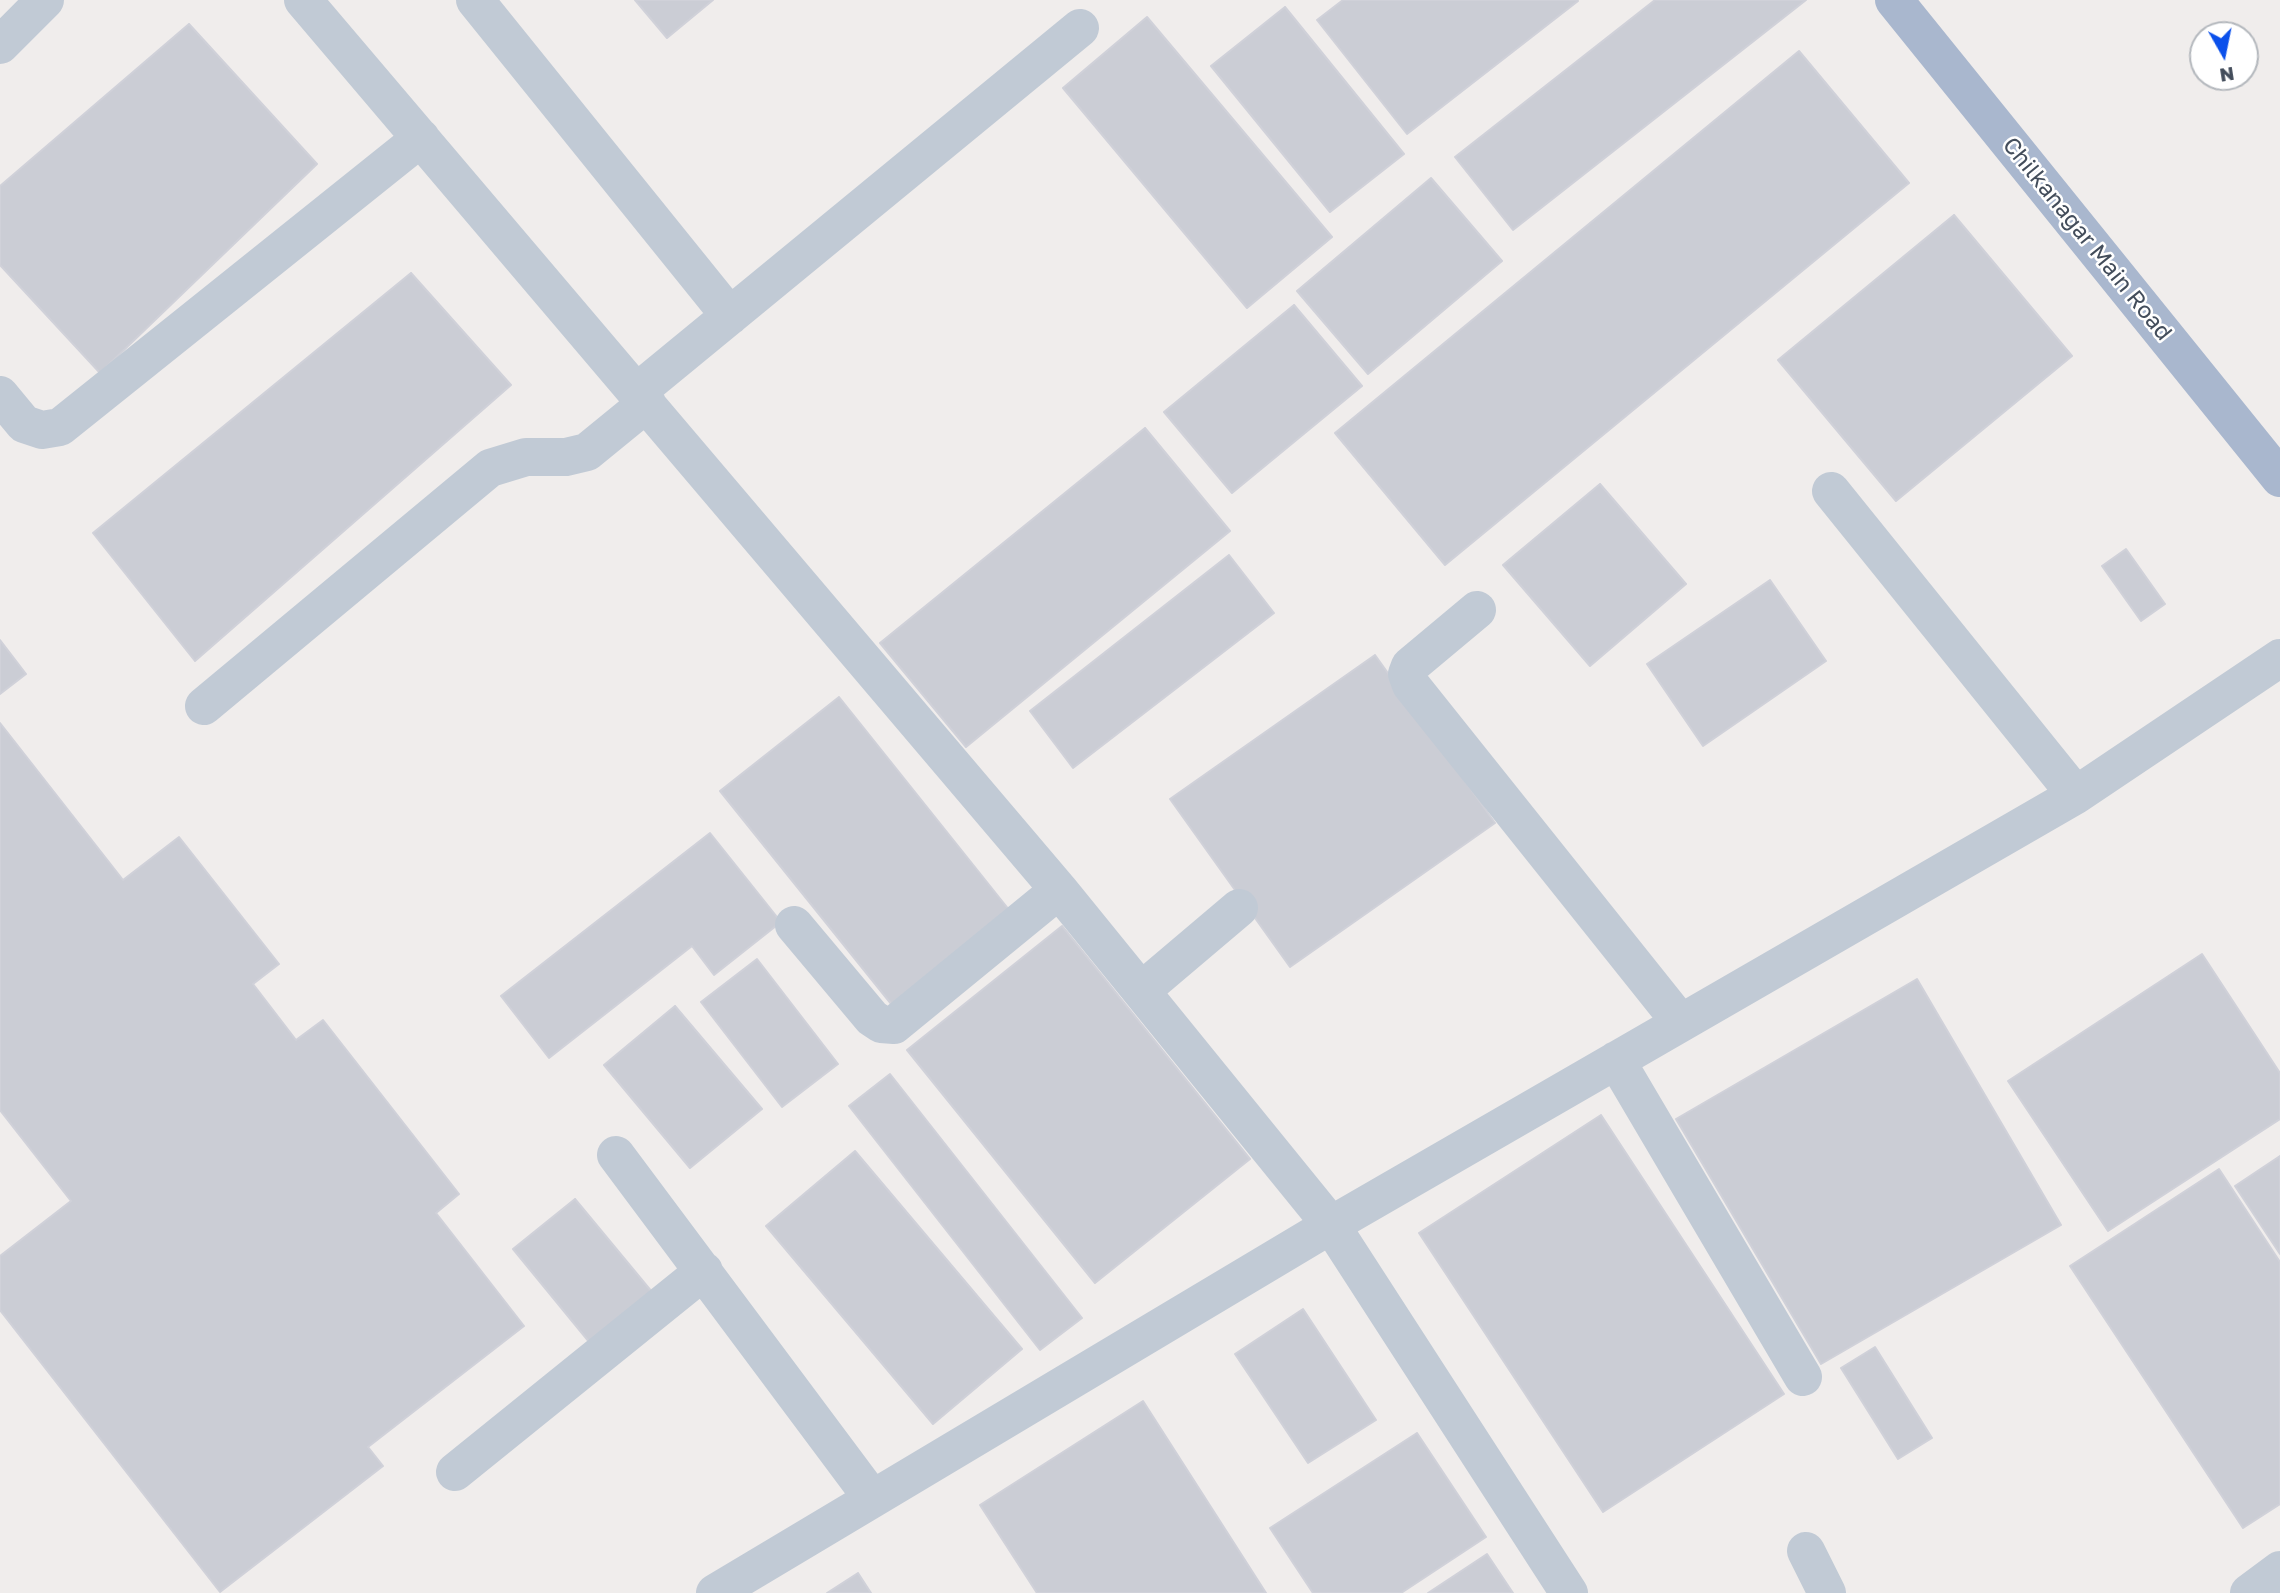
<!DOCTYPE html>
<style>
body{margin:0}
#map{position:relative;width:2280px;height:1593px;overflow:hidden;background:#f0edec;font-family:"Golos Text",sans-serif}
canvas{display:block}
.north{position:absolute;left:2189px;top:21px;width:70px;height:70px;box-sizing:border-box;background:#fff;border:2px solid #b4b8bd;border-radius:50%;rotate:171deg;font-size:19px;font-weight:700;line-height:28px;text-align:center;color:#434d5b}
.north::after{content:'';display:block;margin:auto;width:24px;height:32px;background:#0b50eb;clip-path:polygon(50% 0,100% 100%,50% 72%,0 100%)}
</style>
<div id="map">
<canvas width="2280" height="1593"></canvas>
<div class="north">N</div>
</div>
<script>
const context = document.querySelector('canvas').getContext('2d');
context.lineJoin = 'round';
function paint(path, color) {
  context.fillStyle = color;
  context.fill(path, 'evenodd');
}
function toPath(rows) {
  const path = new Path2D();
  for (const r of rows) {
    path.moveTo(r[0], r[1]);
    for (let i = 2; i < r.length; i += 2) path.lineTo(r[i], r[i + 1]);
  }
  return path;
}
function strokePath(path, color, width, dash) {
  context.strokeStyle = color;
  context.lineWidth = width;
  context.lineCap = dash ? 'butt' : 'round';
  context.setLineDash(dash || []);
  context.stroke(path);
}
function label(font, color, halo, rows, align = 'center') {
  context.font = font + ' "Golos Text",sans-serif';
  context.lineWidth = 5;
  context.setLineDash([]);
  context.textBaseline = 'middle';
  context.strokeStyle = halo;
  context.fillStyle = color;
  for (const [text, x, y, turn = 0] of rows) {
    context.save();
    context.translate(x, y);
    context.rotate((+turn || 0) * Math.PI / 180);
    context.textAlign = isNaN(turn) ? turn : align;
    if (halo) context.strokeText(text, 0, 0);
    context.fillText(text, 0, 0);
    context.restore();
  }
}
const building = toPath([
 [635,0,713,0,667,38,635,0],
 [1343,0,1577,0,1578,1,1407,134,1317,20,1343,0],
 [1655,0,1806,0,1513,230,1455,157,1655,0],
 [1285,7,1404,154,1330,212,1211,66,1285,7],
 [1147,17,1332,237,1247,308,1063,88,1147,17],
 [189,24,317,164,100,373,0,265,0,186,189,24],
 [1799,51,1909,183,1445,565,1335,433,1799,51],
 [1431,178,1502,261,1368,374,1297,291,1431,178],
 [1954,215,2072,356,1896,501,1778,360,1954,215],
 [411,273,511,385,195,661,93,533,411,273],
 [1294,305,1362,386,1232,493,1164,412,1294,305],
 [1145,428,1230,531,966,747,880,643,1145,428],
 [1600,484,1686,584,1590,666,1503,565,1600,484],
 [2126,549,2165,604,2141,621,2102,566,2126,549],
 [1229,555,1274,613,1073,768,1030,711,1229,555],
 [1770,580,1826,661,1703,746,1647,664,1770,580],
 [0,640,26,674,0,694,0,640],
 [1375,655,1495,823,1290,967,1170,799,1375,655],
 [839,697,1010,911,892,1005,720,791,839,697],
 [0,723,123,880,179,837,279,964,253,984,296,1040,323,1020,459,1194,436,1213,524,1326,368,1447,383,1466,220,1592,0,1310,0,1256,71,1201,0,1110,0,723],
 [710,833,781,922,714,975,692,946,549,1058,501,996,710,833],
 [1062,926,1250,1159,1095,1283,907,1050,1062,926],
 [2202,954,2280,1073,2280,1119,2108,1231,2008,1081,2202,954],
 [757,959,838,1064,782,1107,701,1002,757,959],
 [1917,979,2061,1225,1821,1364,1676,1119,1917,979],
 [675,1006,762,1109,690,1168,604,1065,675,1006],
 [890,1074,1082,1318,1040,1350,849,1106,890,1074],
 [1601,1115,1784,1394,1603,1512,1419,1233,1601,1115],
 [855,1151,1022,1349,933,1424,766,1226,855,1151],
 [2280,1156,2280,1254,2235,1186,2280,1156],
 [2219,1169,2280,1262,2280,1504,2243,1528,2070,1266,2219,1169],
 [575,1199,652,1292,590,1343,513,1249,575,1199],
 [1303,1309,1376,1420,1308,1463,1235,1354,1303,1309],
 [1875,1347,1932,1438,1898,1459,1841,1368,1875,1347],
 [1143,1401,1266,1593,1037,1593,980,1505,1143,1401],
 [1417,1433,1486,1537,1401,1593,1313,1593,1270,1528,1417,1433],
 [1487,1554,1513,1593,1428,1593,1487,1554],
 [858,1573,871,1593,827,1593,858,1573]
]);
const minor = toPath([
 [303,0,1059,890,1331,1225,1569,1593],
 [475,0,730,316],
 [0,45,45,0],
 [637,392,1080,28],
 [0,395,24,424,42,430,60,427,421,138],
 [1831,491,2076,795],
 [1477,610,1410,666,1407,674,1411,685,1681,1023],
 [204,706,490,468,526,457,566,457,587,452,647,403],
 [794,925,872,1018,881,1024,894,1025,1059,890],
 [1141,991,1239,908],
 [1616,1060,1803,1377],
 [616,1155,872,1498],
 [455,1472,704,1271],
 [1806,1551,1827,1593],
 [715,1593,1331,1225,2076,795,2280,658],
 [2249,1593,2280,1570]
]);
const major = toPath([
 [1894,0,2280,478]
]);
const streetNames = [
 ["Chilkanagar Main Road",2087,239,51]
];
paint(building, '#cbcdd5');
strokePath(building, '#d0d1d9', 2);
strokePath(minor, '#c1cad5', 38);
strokePath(major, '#a9b7ce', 38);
label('23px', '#434d5b', '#fff', streetNames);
</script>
